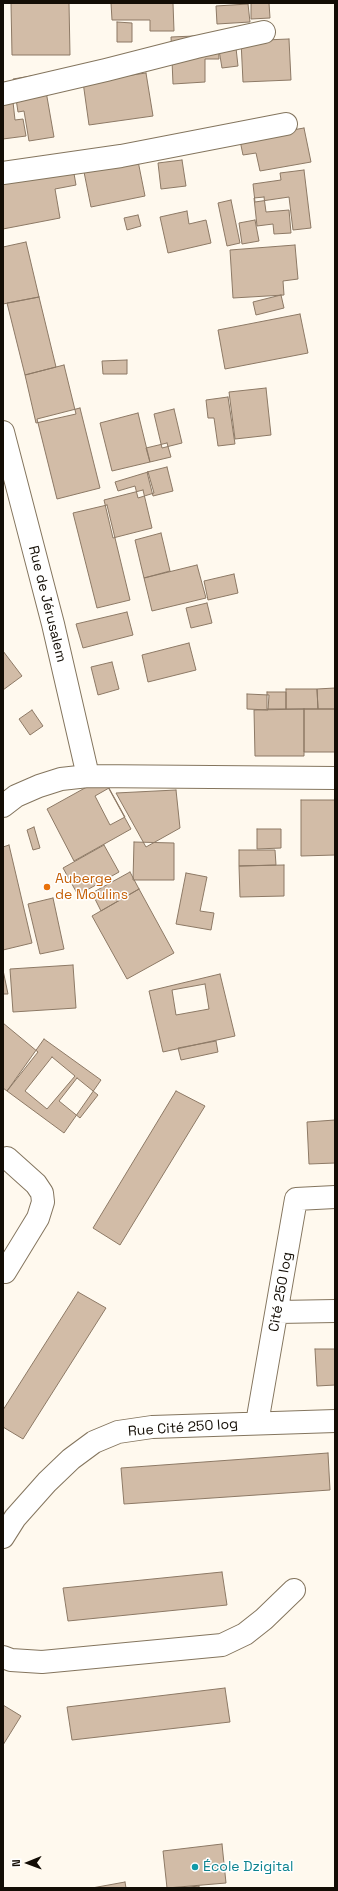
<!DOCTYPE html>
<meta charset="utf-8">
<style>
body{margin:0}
#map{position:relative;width:338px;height:1891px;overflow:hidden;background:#fff9ee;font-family:"Space Grotesk",sans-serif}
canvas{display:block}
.frame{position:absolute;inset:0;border:4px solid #130d05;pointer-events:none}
.north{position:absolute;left:8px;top:1843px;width:40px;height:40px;-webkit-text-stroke:3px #fff;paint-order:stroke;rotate:269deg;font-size:11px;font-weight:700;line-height:16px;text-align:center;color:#130d05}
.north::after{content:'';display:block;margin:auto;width:14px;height:18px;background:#130d05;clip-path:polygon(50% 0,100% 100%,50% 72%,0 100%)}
</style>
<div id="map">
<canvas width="338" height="1891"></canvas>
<div class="frame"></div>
<div class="north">N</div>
</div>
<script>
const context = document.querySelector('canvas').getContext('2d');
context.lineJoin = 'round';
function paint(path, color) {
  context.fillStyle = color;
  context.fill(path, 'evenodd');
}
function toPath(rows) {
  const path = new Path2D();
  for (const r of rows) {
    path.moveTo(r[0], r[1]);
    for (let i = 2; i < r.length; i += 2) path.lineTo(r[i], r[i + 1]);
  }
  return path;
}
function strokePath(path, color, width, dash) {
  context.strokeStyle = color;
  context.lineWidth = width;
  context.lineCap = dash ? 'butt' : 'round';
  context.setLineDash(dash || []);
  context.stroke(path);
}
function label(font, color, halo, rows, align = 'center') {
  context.font = font + ' "Space Grotesk",sans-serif';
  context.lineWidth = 3;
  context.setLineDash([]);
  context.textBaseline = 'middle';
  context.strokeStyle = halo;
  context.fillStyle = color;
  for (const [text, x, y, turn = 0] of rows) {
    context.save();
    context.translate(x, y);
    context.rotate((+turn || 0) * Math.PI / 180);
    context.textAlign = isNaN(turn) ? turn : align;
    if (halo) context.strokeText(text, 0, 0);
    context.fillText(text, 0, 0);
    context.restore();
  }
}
const building = toPath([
 [11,3,69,3,70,55,12,55,11,3],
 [111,3,173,3,174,31,150,31,150,20,112,20,111,3],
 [251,3,269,3,270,18,251,19,251,3],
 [248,4,250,22,217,24,216,6,248,4],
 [117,22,132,23,132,42,117,42,117,22],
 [218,35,219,59,205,59,205,82,173,84,171,37,218,35],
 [289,39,291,80,243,82,241,41,289,39],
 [236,48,238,66,222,68,219,50,236,48],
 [146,73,153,116,89,125,83,82,146,73],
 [43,74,54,137,29,141,24,111,18,112,13,79,43,74],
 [13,102,15,120,23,119,26,136,3,139,3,104,13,102],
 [304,128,311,162,260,171,256,153,243,155,238,131,287,131,304,128],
 [136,151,145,196,91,207,82,162,136,151],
 [182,160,186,186,161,189,158,163,182,160],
 [72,162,76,185,55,189,60,218,3,229,3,167,72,162],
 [304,170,311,228,293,230,289,197,255,202,253,184,281,180,280,173,304,170],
 [264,197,266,212,289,210,291,233,274,234,273,224,257,226,254,198,264,197],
 [231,200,240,243,227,246,218,203,231,200],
 [187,211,189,224,206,220,211,243,168,253,160,217,187,211],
 [138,215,141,226,127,230,124,218,138,215],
 [255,220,259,241,242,244,239,223,255,220],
 [26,242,39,297,3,304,3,247,26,242],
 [295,245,298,279,283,281,284,295,233,298,230,250,295,245],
 [281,295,284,308,256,315,253,302,281,295],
 [39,297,56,367,25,375,7,303,39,297],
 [300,314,308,353,225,369,218,330,300,314],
 [127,360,127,374,103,374,102,361,127,360],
 [64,365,76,414,36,423,25,375,64,365],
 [266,388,271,435,235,439,229,392,266,388],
 [228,397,235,444,218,446,214,418,208,418,206,400,228,397],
 [80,408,100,488,57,499,37,419,80,408],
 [174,409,182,443,162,448,154,414,174,409],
 [138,413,150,462,112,471,100,423,138,413],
 [167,443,171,457,150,462,146,448,167,443],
 [167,467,173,491,153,496,147,472,167,467],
 [148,472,154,493,138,498,135,486,118,491,115,482,148,472],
 [143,490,152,528,113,538,104,500,143,490],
 [107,505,130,600,97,608,73,513,107,505],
 [161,533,170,571,144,578,135,540,161,533],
 [197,565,206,598,152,611,144,578,197,565],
 [234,574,238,593,208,600,204,581,234,574],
 [207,603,212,623,191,628,186,608,207,603],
 [127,612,133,635,83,648,76,624,127,612],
 [189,643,196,670,148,682,142,655,189,643],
 [3,651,22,676,3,690,3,651],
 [112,662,119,689,98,695,91,667,112,662],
 [335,688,335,709,318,709,317,689,335,688],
 [286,689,317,689,318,709,286,709,286,689],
 [267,692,286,692,286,709,267,709,267,692],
 [247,694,269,695,268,710,247,709,247,694],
 [304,709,304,756,255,756,254,710,304,709],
 [304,709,335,709,335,752,304,752,304,709],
 [32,710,43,726,30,735,19,719,32,710],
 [103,778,131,829,74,861,47,809,103,778],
 [109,788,125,817,110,825,95,796,109,788],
 [176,790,180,828,146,847,116,793,176,790],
 [301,800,335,800,335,855,301,856,301,800],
 [34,827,40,848,33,850,27,830,34,827],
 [257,829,281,829,281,848,257,849,257,829],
 [134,842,174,843,174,880,133,880,134,842],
 [9,845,32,943,3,950,3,847,9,845],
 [104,845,119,872,78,895,63,868,104,845],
 [239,850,275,850,276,865,239,866,239,850],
 [284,865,284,896,240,897,239,866,284,865],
 [130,872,139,889,101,911,92,893,130,872],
 [186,873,207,877,200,911,214,913,211,930,176,924,186,873],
 [139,889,174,953,127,979,92,916,139,889],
 [53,898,64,949,40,954,28,904,53,898],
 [73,965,76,1008,13,1012,10,969,73,965],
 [3,970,8,994,3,994,3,970],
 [220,974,235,1036,163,1052,149,991,220,974],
 [205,984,209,1009,176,1015,172,990,205,984],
 [3,1023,38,1052,7,1091,3,1088,3,1023],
 [44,1039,101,1080,64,1133,7,1091,44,1039],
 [216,1041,218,1052,181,1060,178,1048,216,1041],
 [52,1057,75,1076,47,1109,25,1091,52,1057],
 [77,1078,98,1095,80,1118,59,1101,77,1078],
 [176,1091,205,1106,120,1245,93,1228,176,1091],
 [335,1120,335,1163,309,1164,307,1122,335,1120],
 [78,1292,106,1308,23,1439,3,1427,3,1410,78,1292],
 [315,1349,335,1349,335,1385,317,1386,315,1349],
 [328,1453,330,1490,124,1504,121,1468,328,1453],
 [222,1572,227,1605,68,1621,63,1588,222,1572],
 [225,1688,230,1722,72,1740,67,1707,225,1688],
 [3,1705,21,1716,3,1745,3,1705],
 [222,1844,226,1883,167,1888,163,1851,222,1844],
 [125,1882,126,1888,92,1888,125,1882],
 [199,1886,199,1888,180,1888,199,1886]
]);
const minor = toPath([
 [3,94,106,70,196,47,264,32],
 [3,173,121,156,286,124],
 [3,432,53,624,88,776],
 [3,806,16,796,39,786,61,779,88,776,335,778],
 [5,1272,38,1218,43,1202,42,1193,36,1184,7,1158],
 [278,1312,335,1311],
 [257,1423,296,1199,335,1197],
 [3,1537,15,1518,47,1482,71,1459,94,1442,118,1432,152,1427,335,1421],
 [3,1657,11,1660,42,1662,222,1645,245,1634,264,1619,294,1590]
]);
const markers = [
 [47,887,4,"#e8710a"],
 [195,1867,4,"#0f9aa8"]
];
const streetNames = [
 ["Rue de Jérusalem",47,604,76],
 ["Cité 250 log",281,1292,-80],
 ["Rue Cité 250 log",183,1428,-4]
];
const foodNames = [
 ["Auberge",55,879],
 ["de Moulins",55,895]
];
const cultureNames = [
 ["École Dzigital",203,1867]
];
paint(building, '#d2bca7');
strokePath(building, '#8d7965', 1);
strokePath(minor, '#84755e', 24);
strokePath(minor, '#fff', 22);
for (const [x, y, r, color] of markers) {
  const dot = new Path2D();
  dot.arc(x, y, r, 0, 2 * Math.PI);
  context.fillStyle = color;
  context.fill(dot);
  strokePath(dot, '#fff', 1.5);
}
label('14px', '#130d05', '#fff', streetNames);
label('14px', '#c56008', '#fff', foodNames, 'left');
label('14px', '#0d838f', '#fff', cultureNames, 'left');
</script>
